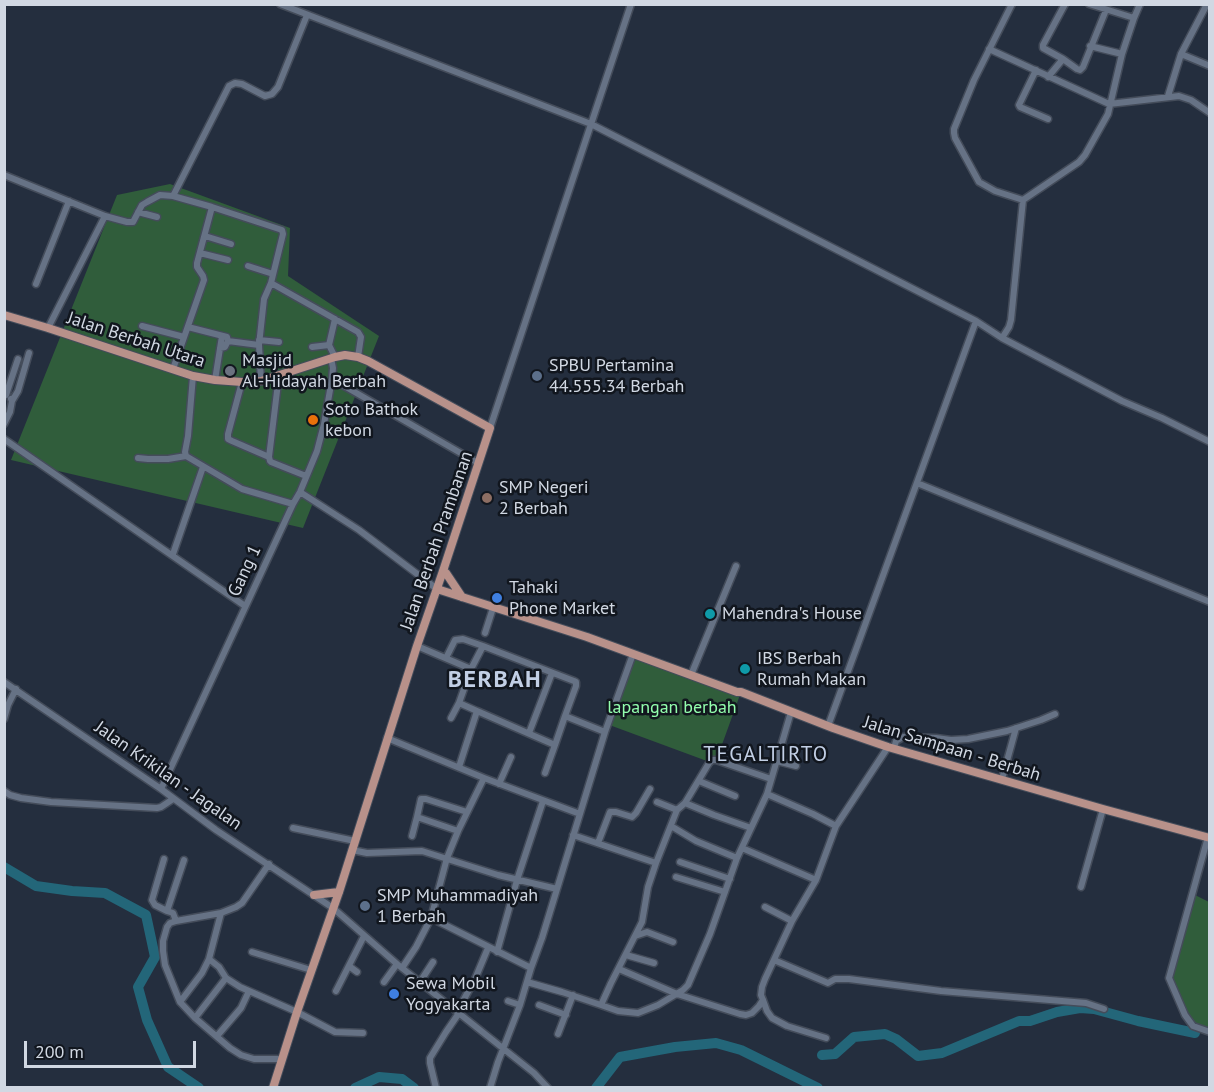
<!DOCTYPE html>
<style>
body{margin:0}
#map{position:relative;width:1214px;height:1092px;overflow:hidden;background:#242e3e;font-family:"PT Sans",sans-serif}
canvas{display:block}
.frame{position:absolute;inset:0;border:6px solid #d1d8e3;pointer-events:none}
.scale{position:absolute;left:24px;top:1041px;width:172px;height:27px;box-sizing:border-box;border:3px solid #d1d8e3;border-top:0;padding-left:8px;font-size:18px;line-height:21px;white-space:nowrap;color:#d1d8e3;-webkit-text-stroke:4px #11161e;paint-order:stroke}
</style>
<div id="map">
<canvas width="1214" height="1092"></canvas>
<div class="frame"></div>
<div class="scale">200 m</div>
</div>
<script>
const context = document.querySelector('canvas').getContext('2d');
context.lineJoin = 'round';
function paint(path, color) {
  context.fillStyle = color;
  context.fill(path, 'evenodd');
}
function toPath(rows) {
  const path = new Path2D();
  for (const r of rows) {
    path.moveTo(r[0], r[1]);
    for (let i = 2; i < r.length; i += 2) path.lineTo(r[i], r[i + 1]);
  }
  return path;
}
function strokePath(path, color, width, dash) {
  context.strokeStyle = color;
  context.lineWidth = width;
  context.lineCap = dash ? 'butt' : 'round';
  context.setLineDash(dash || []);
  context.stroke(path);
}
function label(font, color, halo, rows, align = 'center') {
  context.font = font + ' "PT Sans",sans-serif';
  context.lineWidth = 5;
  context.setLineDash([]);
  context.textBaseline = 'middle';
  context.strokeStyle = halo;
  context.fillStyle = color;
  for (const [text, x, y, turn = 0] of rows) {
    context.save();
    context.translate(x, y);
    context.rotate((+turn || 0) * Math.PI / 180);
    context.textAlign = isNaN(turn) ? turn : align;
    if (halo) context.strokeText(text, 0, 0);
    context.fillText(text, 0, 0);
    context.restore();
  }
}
const green = toPath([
 [170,184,290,228,288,276,379,336,303,528,11,460,117,195],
 [630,652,741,692,715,764,604,723],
 [1191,893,1209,902,1209,1030,1193,1026,1169,978]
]);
const river = toPath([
 [4,867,36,886,72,891,105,893,146,915,155,957,138,987,147,1020,168,1067,199,1088],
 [822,1055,835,1054,854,1037,885,1034,896,1039,918,1056,942,1053,1019,1021,1030,1021,1057,1012,1080,1008,1094,1009,1138,1021,1195,1033],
 [355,1088,379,1077,402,1079,414,1088],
 [596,1088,620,1057,675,1047,716,1043,741,1050,818,1088]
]);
const minor = toPath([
 [280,4,591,124,976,321,1002,338,1122,401,1162,418,1210,442],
 [1012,4,974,80,954,129,954,133,955,138,979,182,995,191,1023,200],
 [1089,4,1134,18],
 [1090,46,1122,54],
 [989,49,1109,104,1179,96,1191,100,1210,113],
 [1181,54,1210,66],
 [1063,59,1077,69,1080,70,1083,67,1106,10],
 [1036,70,1019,105,1020,107,1048,119],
 [1048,77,1063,59,1043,48,1043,45,1065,4],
 [1168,96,1181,54,1207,4],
 [4,175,105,216],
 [173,196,229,86,235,83,242,84,265,96,272,94,278,87,307,15],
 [138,212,157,217],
 [205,236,231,244],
 [200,253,228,260],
 [248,266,273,274],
 [36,284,69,201],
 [142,326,184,337],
 [188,327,227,337,228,341,225,347,220,348],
 [48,328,105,216,127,222,133,222,142,205,147,202,160,195,173,196,212,207,282,230,283,234,271,283,358,332,361,337,358,357],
 [1002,338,1009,327,1011,320,1023,200,1079,162,1085,155,1108,114,1122,54,1134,18,1140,4],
 [259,340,279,342],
 [228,341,259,345],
 [312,347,329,345],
 [335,357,329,345,335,319],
 [173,369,204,280,203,276,197,267,197,263,212,207],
 [193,376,188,436,185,452,186,456,242,489,293,504],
 [332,379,478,463],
 [215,380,222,336],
 [261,381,259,345,264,299,271,283],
 [242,382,228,434,228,439,232,441,269,457,270,461,271,462,306,476],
 [6,395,18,359],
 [12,401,18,391,29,353],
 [4,424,10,412,12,401,11,399],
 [490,428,631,4],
 [4,439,245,606],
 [269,457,279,375],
 [138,458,148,459,168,459,186,456],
 [917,483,1210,602],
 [300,492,359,530,437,589],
 [173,554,203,467],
 [485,633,493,608],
 [417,646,471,669,483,646,574,681,576,682,576,686,565,716,605,732],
 [446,658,455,640,463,639,483,646],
 [691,675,736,566],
 [4,682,161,789,216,830,333,908,397,964,534,1073,548,1088],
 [459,703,477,711],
 [451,718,459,703,471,669],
 [4,719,8,705,16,689],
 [828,726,976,321],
 [529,733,552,673],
 [387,738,484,778,580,814],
 [894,748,896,741,903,737,936,738,951,740,968,739,1007,731,1041,720,1055,714],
 [777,761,796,766],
 [459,767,477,711,555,745,565,716],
 [545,773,555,745],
 [1002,779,1016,728],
 [699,781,735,796],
 [499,784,511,757],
 [161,789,293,504,300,492,317,451,324,424,332,379,333,368,331,358],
 [4,791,10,795,21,798,51,802,157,808,161,807,173,799],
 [767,794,813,814,836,826],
 [657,802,677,810],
 [685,803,714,815,751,828],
 [671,826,696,841,737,858],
 [293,828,355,841],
 [458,831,417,817,421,799,426,799,467,812],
 [573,835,656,863],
 [412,836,417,817],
 [1208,837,1169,978,1185,1015,1193,1026,1210,1032],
 [598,843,610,812,616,812,632,817,636,813,650,789],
 [742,848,816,880],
 [352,850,367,853,422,851,498,875,557,889],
 [164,859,152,900,155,905,167,911],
 [184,860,167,911,173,913,176,921,221,913,209,959,202,973,180,1002,195,1018,230,1048,241,1055,254,1059,277,1059,281,1060],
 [680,862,730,879],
 [676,877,725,892],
 [1081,887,1103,809],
 [765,907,792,921],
 [221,913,236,907,242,903,269,864],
 [431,918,531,968],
 [176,921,170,923,167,927,163,941,163,951,165,965,180,1002],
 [635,936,647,932,673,942],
 [252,952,311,970],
 [497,952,517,880,543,801],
 [626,955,654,963],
 [209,959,219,967,226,978,240,987,297,1012,335,1032,363,1033],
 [774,960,828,983,835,979,849,979,941,991,1086,1003,1104,1009],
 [349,966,357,972],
 [402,968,416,947,431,918,447,858,458,831,484,778],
 [619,969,677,994,740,1014,746,1015,752,1013,759,1006,763,1000],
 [384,982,397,964],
 [420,982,433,962],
 [527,982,562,992,601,1005,611,983,642,922,648,887,656,863,677,810,685,803,709,763,712,760,716,760,771,779],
 [336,991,364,936],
 [508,1001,520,1005],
 [539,1005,566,1015],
 [601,1005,618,1011,638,1013,658,1005,683,990,688,985,710,934,737,858,767,794,791,712],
 [457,1012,475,979,488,948],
 [195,1018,226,978],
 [558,1034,573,995],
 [217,1036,241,1008,249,991],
 [826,1038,787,1026,772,1018,767,1011,763,1000,761,995,762,987,765,979,792,921,816,880,836,826,888,747],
 [436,1088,430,1063,430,1058,446,1032,459,1013],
 [490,1088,498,1062,520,1005,531,968,542,938,605,732,633,654]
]);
const major = toPath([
 [4,315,48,328,193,376,215,380,242,382,261,381,335,357,345,355,358,357,368,361,490,428,443,571,417,646,339,892,297,1012,273,1088],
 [443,571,446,573,462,597],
 [437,589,587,637,737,692,741,692,833,728,888,747,1103,809,1210,838],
 [314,895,339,892]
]);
const markers = [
 [230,371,6,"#6b7280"],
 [537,376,6,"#5c6f8a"],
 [313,420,6,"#e8710a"],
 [487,498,6,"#8d6e63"],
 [497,598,6,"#3f7fe0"],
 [710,614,6,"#0f9aa8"],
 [745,669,6,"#0f9aa8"],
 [365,906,6,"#5c6f8a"],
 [394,994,6,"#3f7fe0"]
];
const streetNames = [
 ["Jalan Berbah Utara",136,340,18],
 ["Jalan Berbah Prambanan",437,541,-71],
 ["Gang 1",245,571,-65],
 ["Jalan Sampaan - Berbah",952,749,17],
 ["Jalan Krikilan - Jagalan",168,776,35]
];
const poiNames = [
 ["Masjid",242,361],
 ["Al-Hidayah Berbah",242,382],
 ["SPBU Pertamina",549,366],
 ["44.555.34 Berbah",549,387],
 ["Soto Bathok",325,410],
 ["kebon",325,431],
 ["SMP Negeri",499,488],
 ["2 Berbah",499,509],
 ["Tahaki",509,588],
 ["Phone Market",509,609],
 ["Mahendra's House",722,614],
 ["IBS Berbah",757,659],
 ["Rumah Makan",757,680],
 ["SMP Muhammadiyah",377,896],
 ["1 Berbah",377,917],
 ["Sewa Mobil",406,984],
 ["Yogyakarta",406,1005]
];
const parkNames = [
 ["lapangan berbah",672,708]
];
const quarterNames = [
 ["TEGALTIRTO",766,755]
];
const districtNames = [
 ["BERBAH",495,680]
];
paint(green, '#305d3b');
strokePath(river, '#236679', 10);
strokePath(minor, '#444c5a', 9);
strokePath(major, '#444c5a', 10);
strokePath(minor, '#667285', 6);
strokePath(major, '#b8918a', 8);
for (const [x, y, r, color] of markers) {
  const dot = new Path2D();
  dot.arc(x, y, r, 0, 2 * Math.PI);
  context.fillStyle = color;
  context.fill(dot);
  strokePath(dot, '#11161e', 2);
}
label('18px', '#d1d8e3', '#11161e', streetNames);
label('18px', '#d1d8e3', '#11161e', poiNames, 'left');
label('18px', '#93fead', '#11161e', parkNames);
context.letterSpacing = '1.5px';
label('21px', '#c2cfe5', '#11161e', quarterNames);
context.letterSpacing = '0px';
context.letterSpacing = '1.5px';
label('bold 24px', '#c2cfe5', '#11161e', districtNames);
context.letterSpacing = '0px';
</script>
